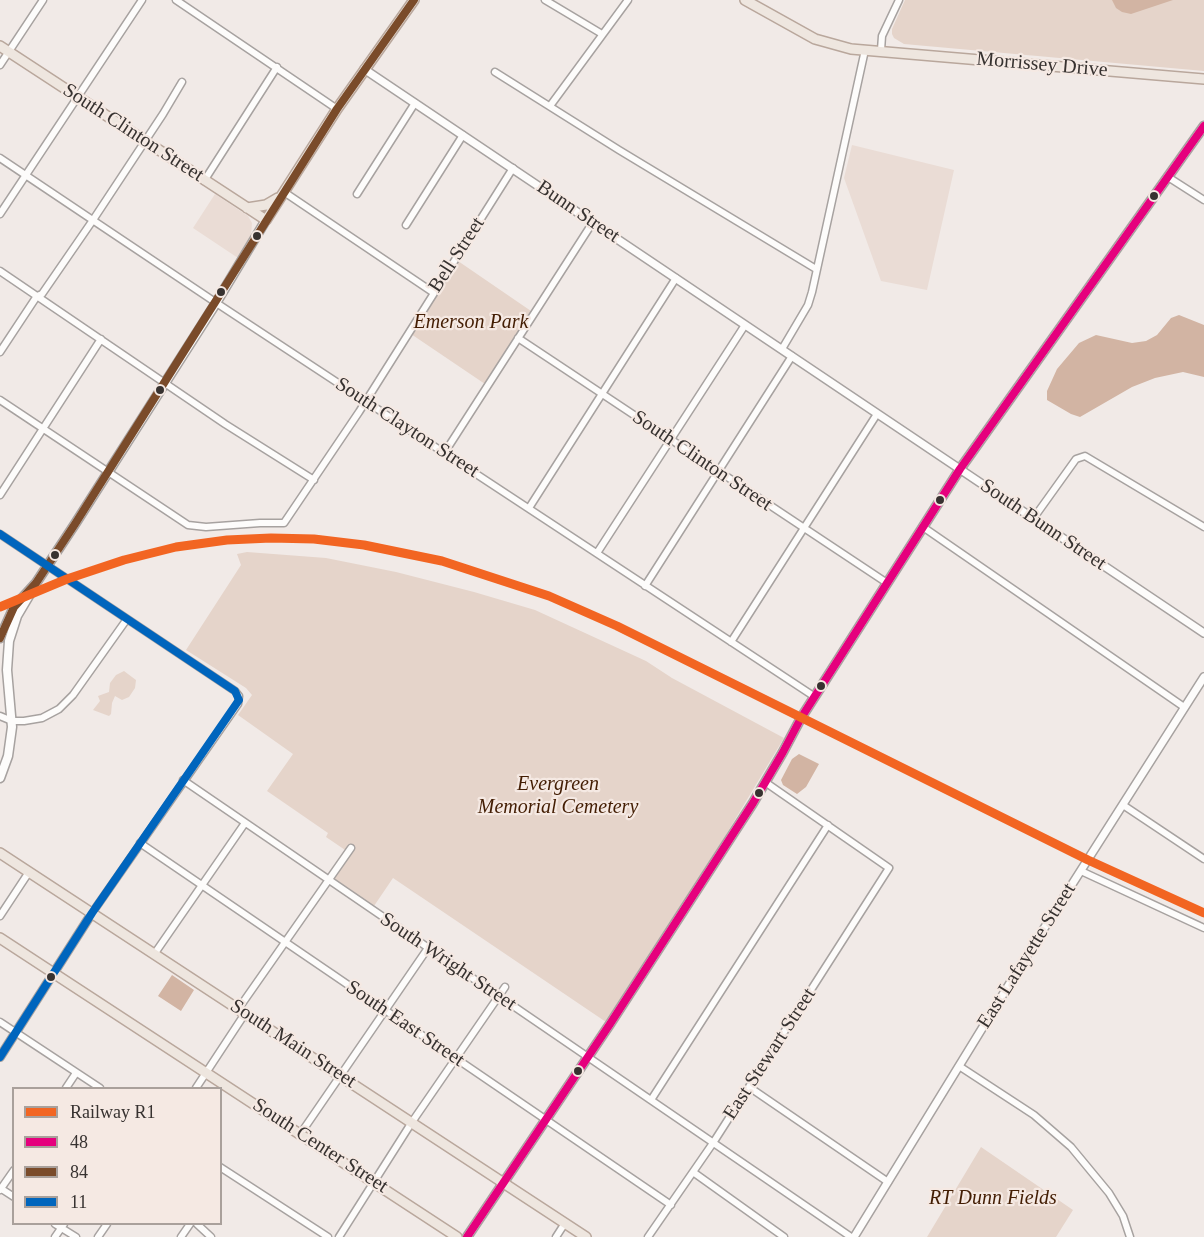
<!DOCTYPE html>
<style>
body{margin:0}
#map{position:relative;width:1204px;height:1237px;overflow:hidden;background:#f1eae7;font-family:"Times New Roman",serif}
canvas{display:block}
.legend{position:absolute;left:12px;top:1087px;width:210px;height:138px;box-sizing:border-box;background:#f5e9e3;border:2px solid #a9a09b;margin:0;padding:8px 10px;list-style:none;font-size:18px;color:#373230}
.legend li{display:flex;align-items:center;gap:12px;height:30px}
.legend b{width:30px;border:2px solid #a9a09b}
</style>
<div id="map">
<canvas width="1204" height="1237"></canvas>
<ul class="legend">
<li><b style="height:8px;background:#f26522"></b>Railway R1</li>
<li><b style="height:8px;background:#e5007d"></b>48</li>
<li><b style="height:8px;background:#7a4b2a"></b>84</li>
<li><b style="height:8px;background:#0065bd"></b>11</li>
</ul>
</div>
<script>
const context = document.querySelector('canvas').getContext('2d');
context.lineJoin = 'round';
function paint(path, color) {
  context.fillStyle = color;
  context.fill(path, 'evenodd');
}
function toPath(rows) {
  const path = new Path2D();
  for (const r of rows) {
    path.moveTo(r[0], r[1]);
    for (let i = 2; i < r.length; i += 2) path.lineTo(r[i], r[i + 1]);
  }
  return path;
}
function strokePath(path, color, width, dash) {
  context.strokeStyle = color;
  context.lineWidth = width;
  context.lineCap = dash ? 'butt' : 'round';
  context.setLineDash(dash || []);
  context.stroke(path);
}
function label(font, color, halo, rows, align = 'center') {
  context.font = font + ' "Times New Roman",serif';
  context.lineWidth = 4.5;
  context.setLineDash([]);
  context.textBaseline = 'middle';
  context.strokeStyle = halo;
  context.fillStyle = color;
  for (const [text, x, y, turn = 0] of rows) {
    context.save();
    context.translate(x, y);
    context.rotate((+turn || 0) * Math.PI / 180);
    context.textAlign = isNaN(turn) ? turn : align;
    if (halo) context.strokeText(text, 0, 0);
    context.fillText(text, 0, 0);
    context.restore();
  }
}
const built = toPath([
 [852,145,954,170,927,290,881,281,844,178],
 [215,194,248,216,252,223,251,236,238,258,193,228]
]);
const green = toPath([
 [905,0,1204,0,1204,71,904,44,894,38,892,34,892,29],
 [458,261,531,311,485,384,411,334],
 [247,552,326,558,396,572,474,592,535,610,646,661,672,678,784,738,718,848,606,1022,393,878,374,906,334,879,351,854,326,837,328,833,267,791,293,754,238,715,252,695,246,688,186,650,241,565,237,554],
 [124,671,136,680,135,688,129,697,122,700,115,696,112,703,111,714,109,716,93,710,100,701,98,696,109,692,110,683,116,675],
 [981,1147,1073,1210,1056,1237,927,1237]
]);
const water = toPath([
 [1112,0,1173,0,1131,14,1122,12,1116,8],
 [1179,315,1204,325,1204,377,1183,372,1155,378,1132,387,1080,417,1071,414,1047,400,1047,391,1057,369,1079,343,1096,335,1132,343,1146,341,1157,335,1171,318],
 [799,754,819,764,806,787,797,794,783,785,781,780,792,759],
 [172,975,194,990,181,1011,158,996]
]);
const minor = toPath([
 [176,0,337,109],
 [545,0,602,34],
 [881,50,882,36,899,0],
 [0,65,43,0],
 [495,72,619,150,816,269],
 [550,106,628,0],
 [0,158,221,306,815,697],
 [1168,177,1204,200],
 [204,181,277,67],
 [284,192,434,293],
 [357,194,415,103],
 [0,214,142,0],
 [406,225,463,135],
 [0,271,225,424,314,480],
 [518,338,887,583],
 [782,349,808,305,812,292,865,50],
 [0,352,37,296,42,294,93,220,163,114,182,82],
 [0,400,188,525,206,527,260,523,284,523,359,412,513,168],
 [445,452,593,222],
 [0,495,101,339],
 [529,508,676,278],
 [1033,519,1076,459,1085,456,1204,527],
 [923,527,1184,707],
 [0,534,235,691,239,696,238,704,92,913],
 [597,553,745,325],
 [645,586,792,356],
 [731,642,877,414],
 [0,716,12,721,24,721,42,718,59,709,73,695,127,619],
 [183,780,851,1237],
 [1123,805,1204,859],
 [140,843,671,1205],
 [1081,871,1204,928],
 [0,916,29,872],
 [155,953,245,823],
 [239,1008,351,848],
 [0,1022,100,1088],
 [959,1066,1034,1115,1071,1147,1109,1193,1123,1216,1130,1237],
 [749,1087,888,1182],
 [66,1088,76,1073],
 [196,1088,246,1012],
 [651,1100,828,825],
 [301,1133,428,948],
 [220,1167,328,1237],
 [693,1172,784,1237],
 [0,1188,14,1197],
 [0,1190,14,1170],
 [55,1224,76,1237],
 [197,1224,211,1237],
 [55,1237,64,1224],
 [98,1237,107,1224],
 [181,1237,190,1224],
 [339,1237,412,1122,505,987],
 [556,1237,565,1223],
 [648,1237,713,1143,889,868,765,782]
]);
const tertiary = toPath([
 [364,69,1204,633],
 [0,1057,92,913],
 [854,1237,1029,952,1204,677]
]);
const secondary = toPath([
 [0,638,14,607,36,583,75,524,216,303,266,220],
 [0,778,8,756,12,727,7,670,9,641,17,616,30,594],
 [467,1237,610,1024,753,803,783,752,801,718,960,469,1204,126]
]);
const primary = toPath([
 [745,0,815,39,851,49,1204,79],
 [0,46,266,220,337,109,414,0],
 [247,208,266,205,278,198],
 [0,853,586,1237],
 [0,938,457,1237]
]);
const bus1 = toPath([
 [467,1237,610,1024,753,803,783,752,801,718,960,469,1204,126]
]);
const bus2 = toPath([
 [0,638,14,607,36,583,75,524,337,109,414,0]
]);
const bus3 = toPath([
 [0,534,235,691,239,700,92,913,0,1057]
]);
const rail1 = toPath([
 [0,607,67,579,124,560,176,547,227,540,271,538,314,539,364,545,442,561,549,596,617,626,1088,860,1204,913]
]);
const markers = [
 [1154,196,5,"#373230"],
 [257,236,5,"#373230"],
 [221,292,5,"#373230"],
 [160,390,5,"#373230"],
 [940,500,5,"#373230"],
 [55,555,5,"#373230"],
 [821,686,5,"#373230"],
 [759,793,5,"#373230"],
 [51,977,5,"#373230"],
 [578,1071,5,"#373230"]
];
const streetNames = [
 ["Morrissey Drive",1042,65,5],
 ["South Clinton Street",133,133,33],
 ["Bunn Street",578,212,34],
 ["Bell Street",457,255,-57],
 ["South Clayton Street",407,428,33],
 ["South Clinton Street",702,461,34],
 ["South Bunn Street",1043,525,34],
 ["East Lafayette Street",1027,956,-58],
 ["South Wright Street",448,962,34],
 ["South East Street",405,1024,34],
 ["South Main Street",293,1044,33],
 ["East Stewart Street",770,1054,-57],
 ["South Center Street",320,1146,33]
];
const parkNames = [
 ["Emerson Park",471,323],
 ["Evergreen",558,785],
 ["Memorial Cemetery",558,808],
 ["RT Dunn Fields",993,1199]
];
paint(built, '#eadcd5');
paint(green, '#e5d4ca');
paint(water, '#d2b4a3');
strokePath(minor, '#a7a2a0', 9);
strokePath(tertiary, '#a7a2a0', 10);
strokePath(secondary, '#a7a2a0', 11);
strokePath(primary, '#b9a79c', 12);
strokePath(minor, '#fdfcfb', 6);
strokePath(tertiary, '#fdfcfb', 7);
strokePath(secondary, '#fdfcfb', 8);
strokePath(primary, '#eee6df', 9);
strokePath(bus1, '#e5007d', 8);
strokePath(bus2, '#7a4b2a', 8);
strokePath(bus3, '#0065bd', 8);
strokePath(rail1, '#f26522', 9);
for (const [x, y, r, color] of markers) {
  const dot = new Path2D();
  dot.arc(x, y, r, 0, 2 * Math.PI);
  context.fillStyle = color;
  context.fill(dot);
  strokePath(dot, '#f5e9e3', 2);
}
label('20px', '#373230', '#f5e9e3', streetNames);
label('italic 20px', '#431d03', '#f5e9e3', parkNames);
</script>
